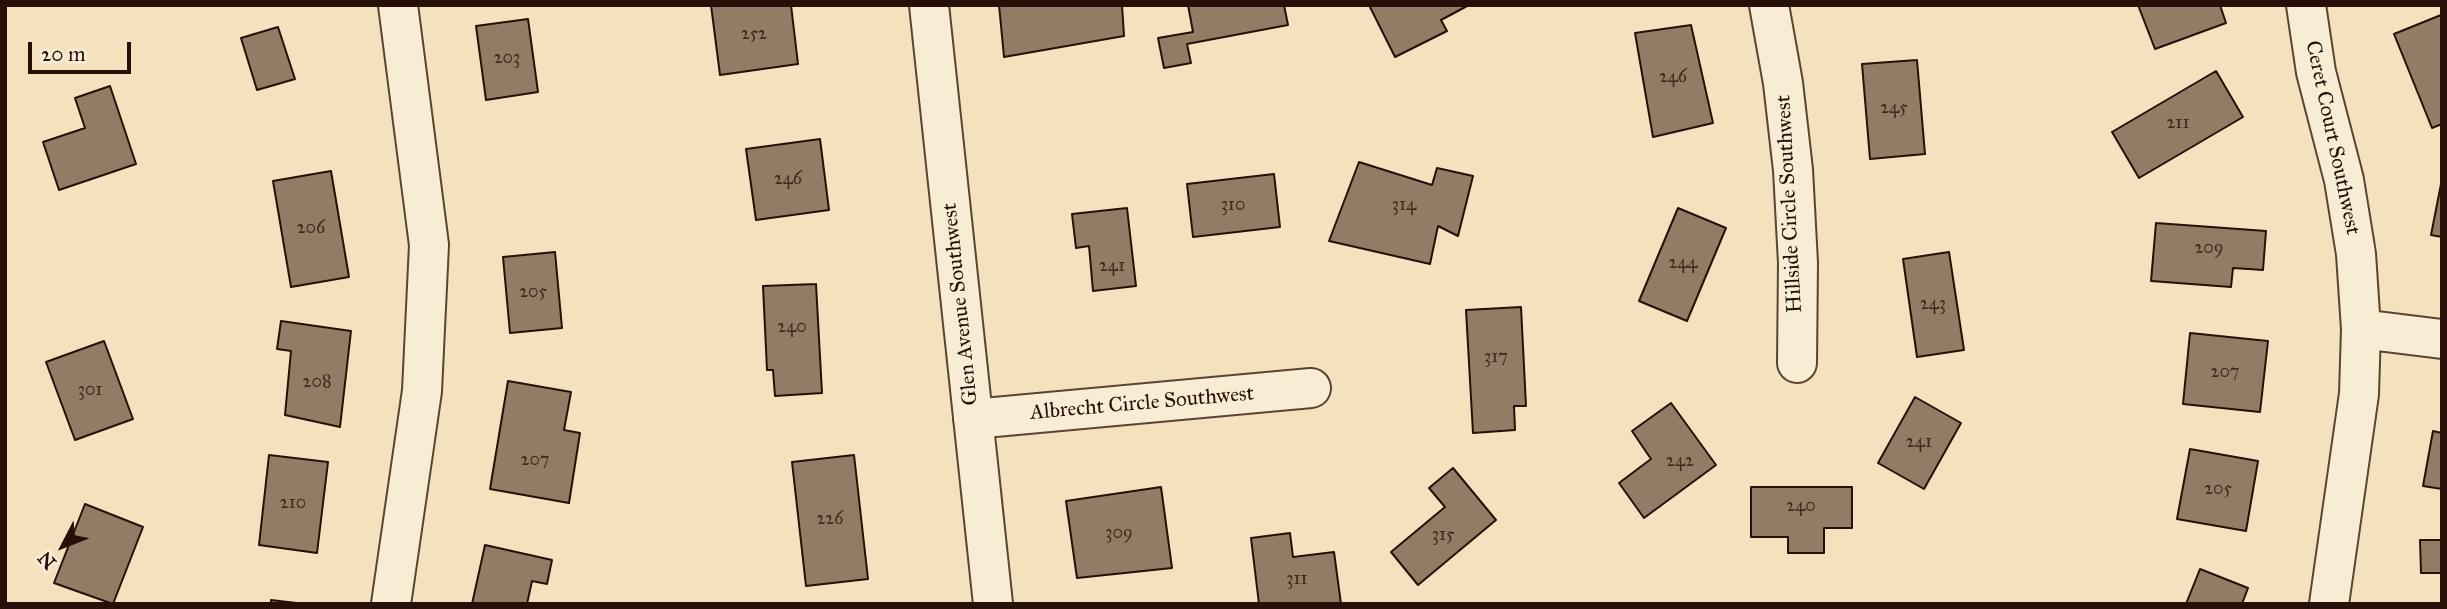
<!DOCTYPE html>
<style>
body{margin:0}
#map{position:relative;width:2447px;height:609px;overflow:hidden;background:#f4e1bd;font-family:"IM FELL Great Primer",serif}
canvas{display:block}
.frame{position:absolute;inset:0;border:7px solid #261007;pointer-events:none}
.north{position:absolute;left:28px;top:511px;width:70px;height:70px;-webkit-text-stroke:5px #f8ecd4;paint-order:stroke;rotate:228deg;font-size:19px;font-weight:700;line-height:28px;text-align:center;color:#261007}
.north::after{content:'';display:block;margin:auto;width:24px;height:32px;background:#261007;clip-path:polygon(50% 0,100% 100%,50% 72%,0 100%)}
.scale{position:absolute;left:28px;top:42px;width:103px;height:32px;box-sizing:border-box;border:4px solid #261007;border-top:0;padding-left:9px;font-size:21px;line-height:24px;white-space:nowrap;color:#261007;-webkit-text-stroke:5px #f8ecd4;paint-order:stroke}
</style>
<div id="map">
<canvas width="2447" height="609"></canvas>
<div class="frame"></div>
<div class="north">N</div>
<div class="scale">20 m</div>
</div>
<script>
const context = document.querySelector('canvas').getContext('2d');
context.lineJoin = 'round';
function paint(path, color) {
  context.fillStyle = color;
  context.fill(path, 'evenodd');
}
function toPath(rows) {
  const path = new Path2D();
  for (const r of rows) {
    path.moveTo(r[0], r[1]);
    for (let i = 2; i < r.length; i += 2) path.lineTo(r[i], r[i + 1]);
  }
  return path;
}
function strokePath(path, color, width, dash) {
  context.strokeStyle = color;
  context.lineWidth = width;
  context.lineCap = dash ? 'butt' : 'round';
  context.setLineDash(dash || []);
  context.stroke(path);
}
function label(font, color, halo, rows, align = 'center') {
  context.font = font + ' "IM FELL Great Primer",serif';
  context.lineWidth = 5;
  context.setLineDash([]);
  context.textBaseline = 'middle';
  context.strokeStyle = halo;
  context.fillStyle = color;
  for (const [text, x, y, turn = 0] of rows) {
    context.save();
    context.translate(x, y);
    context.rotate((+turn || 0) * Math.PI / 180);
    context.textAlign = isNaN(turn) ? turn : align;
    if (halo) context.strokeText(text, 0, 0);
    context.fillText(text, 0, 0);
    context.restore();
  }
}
const building = toPath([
 [711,5,791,5,798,64,720,75,711,5],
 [999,5,1122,5,1124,36,1004,57,999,5],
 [1188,5,1284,5,1288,25,1187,44,1191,63,1164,68,1158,38,1193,32,1188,5],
 [1369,5,1469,5,1441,20,1447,31,1395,57,1369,5],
 [2138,5,2220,5,2226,23,2155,49,2138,5],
 [2441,15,2442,124,2432,128,2394,34,2441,15],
 [528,19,538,92,486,100,476,26,528,19],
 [1691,25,1713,123,1653,137,1635,33,1691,25],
 [278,27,295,79,257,90,241,38,278,27],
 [1917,60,1925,154,1870,159,1862,64,1917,60],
 [2216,71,2243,117,2139,178,2112,132,2216,71],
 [110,86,136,164,59,190,43,142,85,128,75,98,110,86],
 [820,139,829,210,756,220,746,149,820,139],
 [1359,162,1432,185,1437,168,1473,176,1458,236,1438,226,1430,264,1329,241,1359,162],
 [331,171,349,277,291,287,273,181,331,171],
 [1274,174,1280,227,1193,237,1187,184,1274,174],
 [2441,184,2442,184,2442,237,2431,235,2441,184],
 [1127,208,1136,286,1093,291,1089,246,1076,248,1072,214,1127,208],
 [1678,208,1726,228,1687,321,1639,301,1678,208],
 [2156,223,2266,231,2263,270,2233,268,2231,287,2151,281,2156,223],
 [555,252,562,328,510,333,503,257,555,252],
 [1949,252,1964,350,1917,357,1903,259,1949,252],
 [816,284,822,393,775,396,773,370,767,370,763,286,816,284],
 [1521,307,1526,406,1514,406,1515,430,1473,433,1466,310,1521,307],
 [281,321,351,331,340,427,285,415,291,351,277,349,281,321],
 [2190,333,2268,341,2260,412,2183,404,2190,333],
 [104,341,133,419,75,440,46,362,104,341],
 [508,381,571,392,564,430,580,433,569,503,490,489,508,381],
 [1915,397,1961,423,1924,489,1878,463,1915,397],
 [1671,403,1716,465,1644,518,1619,483,1651,459,1632,431,1671,403],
 [2433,431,2442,433,2442,489,2423,486,2433,431],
 [2190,449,2258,461,2246,531,2177,519,2190,449],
 [269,455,328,462,317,553,259,545,269,455],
 [854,455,868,579,806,586,792,462,854,455],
 [1453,468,1496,520,1418,585,1391,552,1445,507,1429,488,1453,468],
 [1161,487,1172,568,1077,578,1066,501,1161,487],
 [1751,487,1852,487,1852,528,1824,528,1824,553,1788,553,1788,537,1751,537,1751,487],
 [85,504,143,527,113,604,54,583,85,504],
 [1290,533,1293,557,1334,552,1341,604,1259,604,1251,538,1290,533],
 [2420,540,2442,540,2442,573,2421,573,2420,540],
 [485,545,552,560,547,584,532,581,527,604,472,604,485,545],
 [2200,569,2248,588,2242,604,2186,604,2200,569],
 [271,600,305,604,271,604,271,600]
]);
const minor = toPath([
 [929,5,993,604],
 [1769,5,1783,83,1793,170,1798,263,1797,363],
 [2306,5,2316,72,2344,180,2356,254,2361,329,2359,394,2329,604],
 [2361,329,2442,339],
 [973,419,1311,388],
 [391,604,422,391,429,245,398,5]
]);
const numberNames = [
 ["252",754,35],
 ["203",507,59],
 ["246",1673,78],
 ["245",1894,109],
 ["211",2178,124],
 ["246",788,180],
 ["310",1233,206],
 ["314",1404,206],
 ["206",311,229],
 ["209",2209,249],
 ["244",1683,264],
 ["241",1112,267],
 ["205",533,293],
 ["243",1933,305],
 ["240",792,328],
 ["317",1496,358],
 ["207",2225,373],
 ["208",317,383],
 ["301",90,391],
 ["241",1919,443],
 ["207",535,461],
 ["242",1680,462],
 ["205",2218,490],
 ["210",293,504],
 ["240",1801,507],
 ["226",830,520],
 ["309",1119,534],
 ["315",1443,536],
 ["311",1297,580]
];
const streetNames = [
 ["Ceret Court Southwest",2332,138,78],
 ["Hillside Circle Southwest",1790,204,-93],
 ["Glen Avenue Southwest",961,304,-96],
 ["Albrecht Circle Southwest",1142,404,-5]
];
paint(building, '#917d66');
strokePath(building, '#261007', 2);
strokePath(minor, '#5a4434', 42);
strokePath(minor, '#f8ecd4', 38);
label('18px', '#412b1f', null, numberNames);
label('21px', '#261007', '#f8ecd4', streetNames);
</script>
